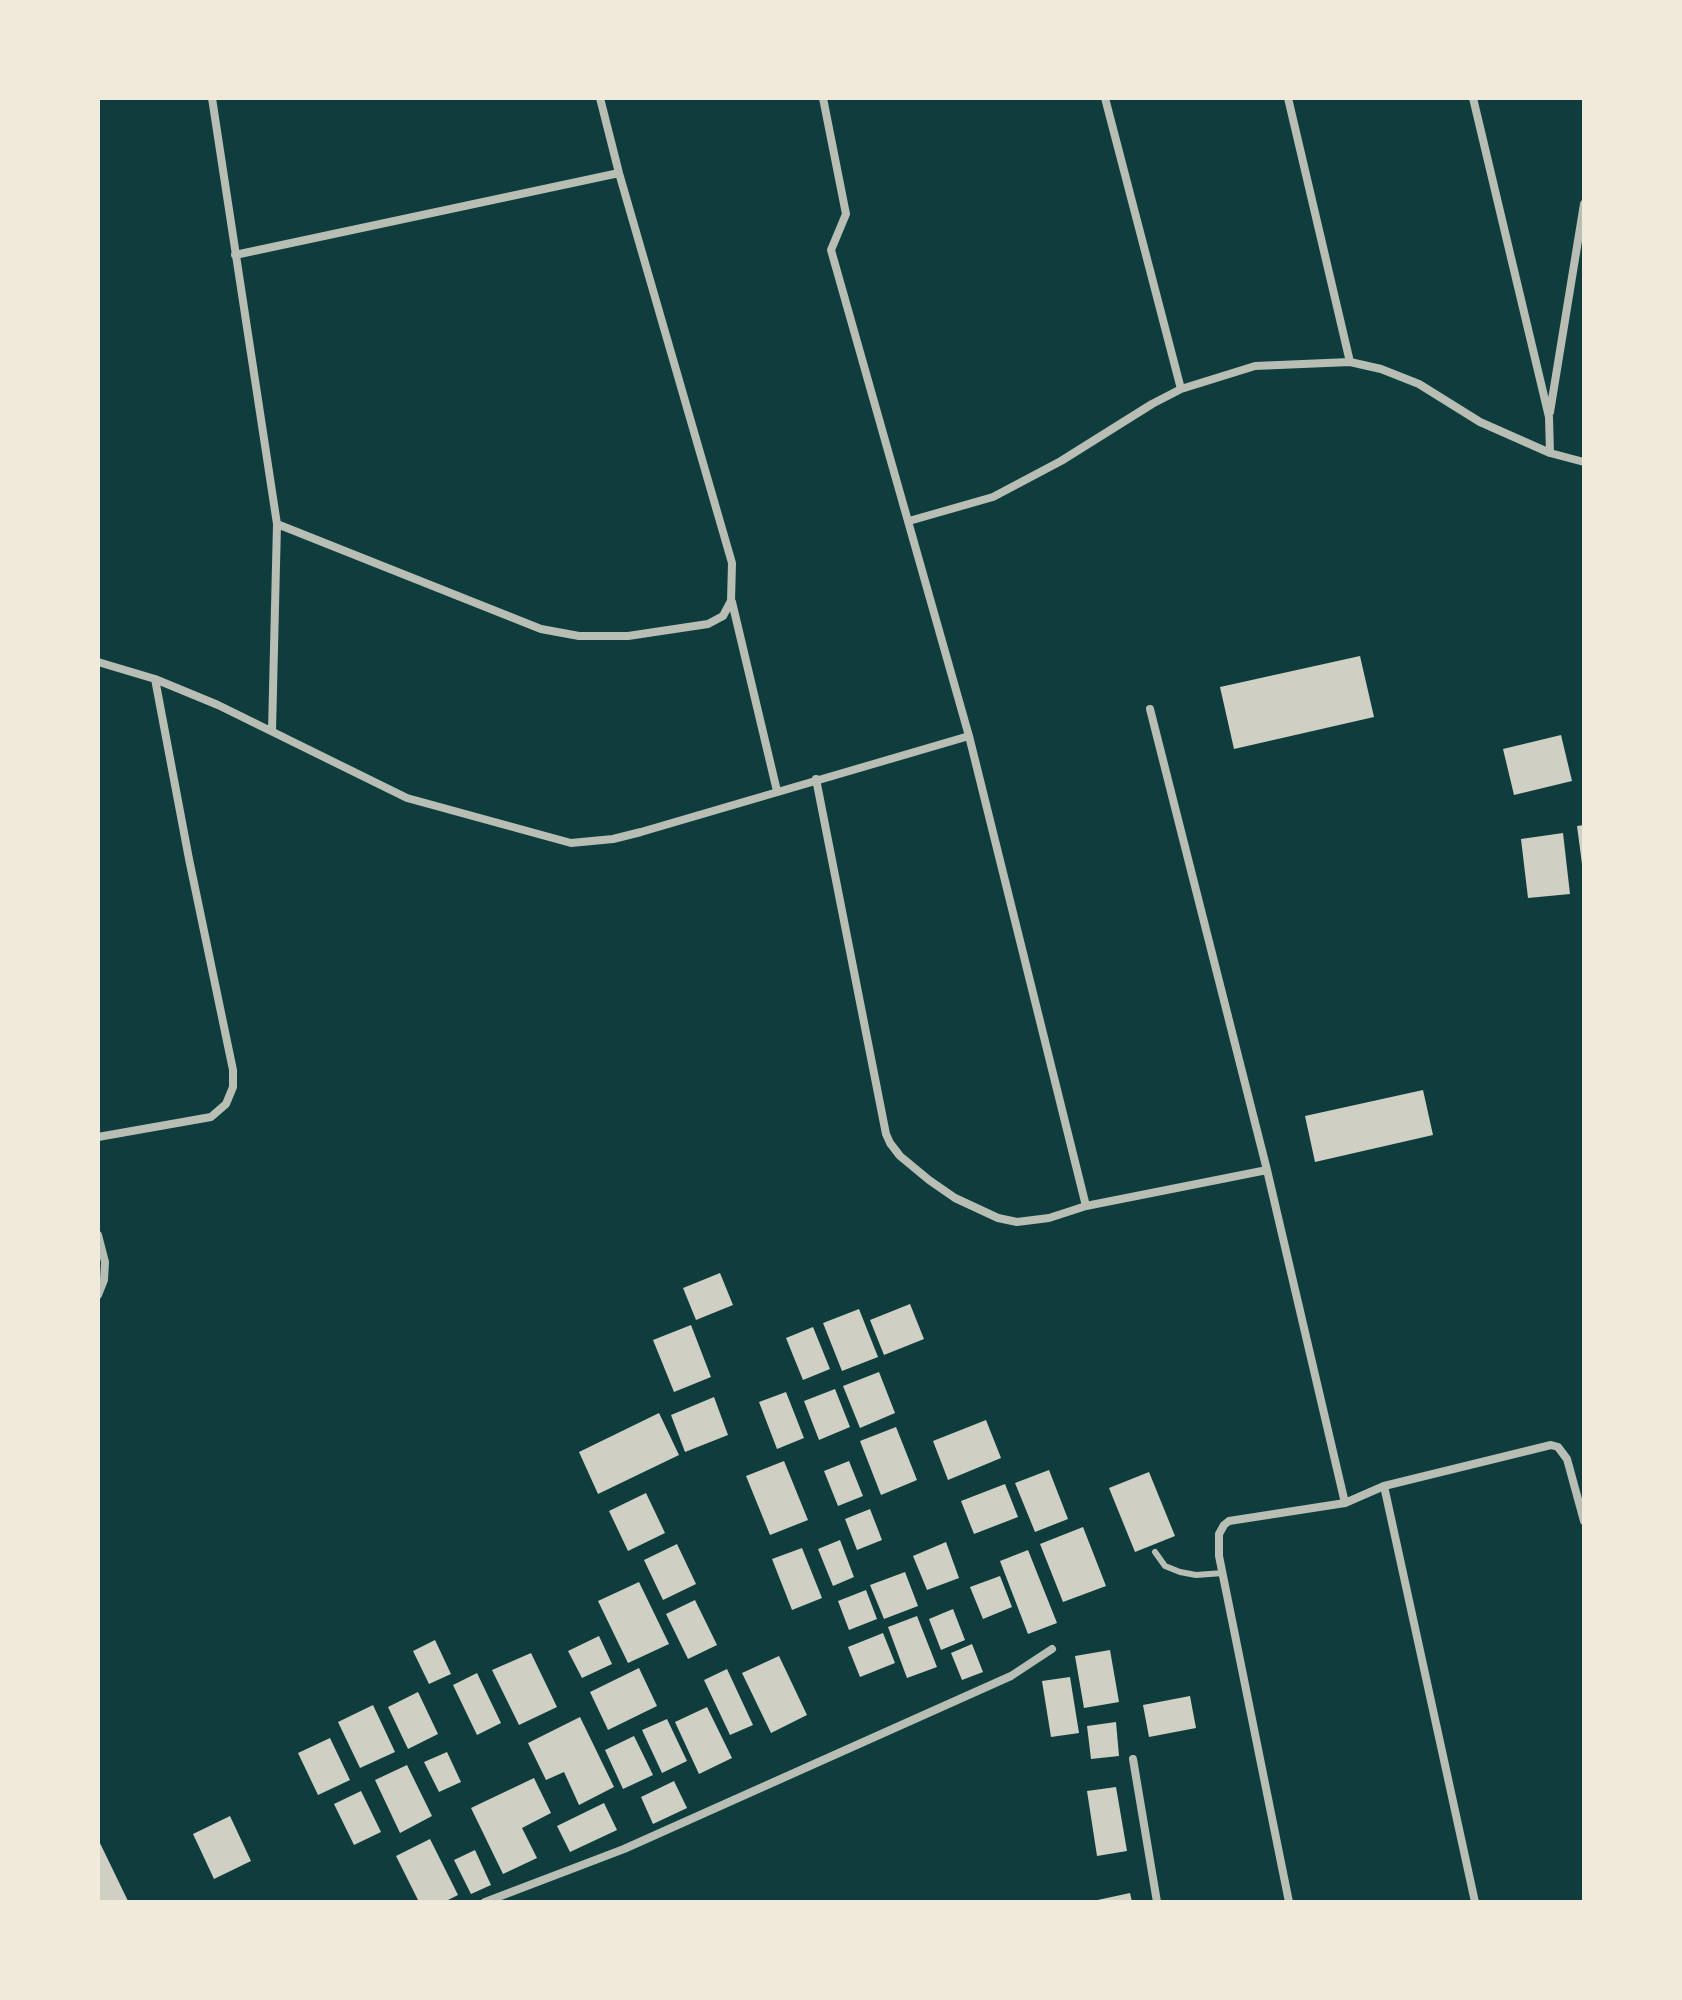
<!DOCTYPE html>
<style>
body{margin:0}
#map{position:relative;width:1682px;height:2000px;overflow:hidden;background:#0f3d3e;font-family:"PT Sans",sans-serif}
canvas{display:block}
.frame{position:absolute;inset:0;border:100px solid #f1e9da;pointer-events:none}
</style>
<div id="map">
<canvas width="1682" height="2000"></canvas>
<div class="frame"></div>
</div>
<script>
const context = document.querySelector('canvas').getContext('2d');
context.lineJoin = 'round';
function paint(path, color) {
  context.fillStyle = color;
  context.fill(path, 'evenodd');
}
function toPath(rows) {
  const path = new Path2D();
  for (const r of rows) {
    path.moveTo(r[0], r[1]);
    for (let i = 2; i < r.length; i += 2) path.lineTo(r[i], r[i + 1]);
  }
  return path;
}
function strokePath(path, color, width, dash) {
  context.strokeStyle = color;
  context.lineWidth = width;
  context.lineCap = dash ? 'butt' : 'round';
  context.setLineDash(dash || []);
  context.stroke(path);
}
const building = toPath([
 [1360,656,1374,717,1234,749,1220,687],
 [1561,735,1572,781,1514,795,1503,749],
 [1584,825,1584,864,1582,864,1577,826],
 [1563,833,1570,894,1528,898,1521,839],
 [1423,1090,1433,1135,1315,1162,1305,1116],
 [720,1273,733,1305,696,1320,683,1288],
 [910,1304,924,1339,884,1355,870,1320],
 [859,1309,878,1357,842,1371,823,1323],
 [691,1325,711,1377,674,1392,653,1340],
 [813,1327,830,1369,803,1380,786,1338],
 [879,1372,895,1413,860,1428,843,1386],
 [835,1389,850,1427,819,1440,804,1401],
 [786,1392,804,1438,777,1449,759,1402],
 [714,1397,728,1435,685,1452,671,1415],
 [659,1413,679,1455,598,1494,579,1452],
 [986,1420,1001,1458,948,1480,933,1441],
 [896,1427,917,1480,881,1495,860,1441],
 [784,1461,808,1520,770,1535,746,1476],
 [849,1461,863,1496,838,1506,824,1471],
 [1049,1470,1068,1519,1035,1532,1015,1483],
 [1149,1472,1175,1536,1135,1552,1109,1488],
 [1005,1484,1018,1517,974,1534,961,1501],
 [646,1493,665,1533,628,1551,609,1511],
 [870,1509,882,1540,857,1550,845,1519],
 [1083,1527,1106,1586,1063,1602,1040,1544],
 [840,1540,854,1577,833,1586,818,1549],
 [946,1542,959,1578,927,1590,913,1556],
 [677,1544,696,1584,663,1600,644,1560],
 [802,1548,822,1598,792,1610,772,1559],
 [1028,1550,1057,1623,1028,1634,1000,1561],
 [905,1572,918,1606,884,1619,870,1585],
 [1000,1576,1012,1607,983,1619,970,1587],
 [639,1582,669,1644,628,1663,598,1601],
 [866,1590,877,1619,849,1630,838,1601],
 [695,1600,717,1645,688,1659,666,1614],
 [953,1609,965,1640,941,1650,929,1619],
 [917,1616,937,1667,907,1678,888,1627],
 [883,1633,895,1663,860,1677,848,1647],
 [599,1636,612,1664,582,1678,568,1651],
 [435,1640,451,1674,429,1684,413,1651],
 [972,1644,983,1672,962,1680,951,1653],
 [1110,1650,1119,1702,1084,1708,1075,1656],
 [531,1653,557,1707,519,1725,492,1670],
 [779,1656,807,1715,771,1733,742,1673],
 [639,1668,657,1706,608,1730,590,1692],
 [727,1669,753,1725,730,1735,704,1680],
 [477,1673,501,1723,477,1735,453,1685],
 [1070,1677,1079,1733,1051,1737,1042,1681],
 [418,1692,438,1734,408,1749,388,1707],
 [1190,1696,1196,1728,1149,1737,1143,1705],
 [373,1705,395,1752,360,1768,338,1722],
 [707,1707,732,1758,699,1774,675,1722],
 [580,1717,614,1787,579,1805,564,1772,546,1780,528,1743],
 [667,1719,687,1761,662,1773,642,1730],
 [1116,1722,1119,1756,1091,1759,1087,1726],
 [634,1736,653,1775,623,1789,605,1750],
 [330,1738,350,1780,318,1795,298,1753],
 [447,1752,461,1782,439,1792,424,1762],
 [407,1765,432,1816,400,1833,375,1780],
 [534,1778,551,1813,522,1828,537,1858,503,1874,471,1808],
 [674,1781,687,1808,653,1824,641,1797],
 [1116,1787,1127,1851,1097,1856,1087,1791],
 [361,1791,381,1832,354,1845,334,1804],
 [604,1803,617,1830,570,1852,557,1826],
 [230,1816,251,1861,214,1879,193,1834],
 [98,1839,128,1901,126,1902,98,1902],
 [430,1839,458,1895,444,1902,419,1902,396,1856],
 [475,1850,491,1885,471,1894,454,1860],
 [1130,1893,1132,1902,1093,1902,1093,1901]
]);
const service = toPath([
 [1155,1552,1165,1566,1180,1572,1196,1575,1223,1573]
]);
const minor = toPath([
 [212,98,277,524,272,731],
 [823,98,846,214,831,250,969,736,1086,1206,1267,1170],
 [1105,98,1181,389],
 [1288,98,1350,362],
 [1473,98,1549,417,1550,453],
 [235,255,619,173],
 [1550,412,1584,204],
 [909,521,993,497,1061,461,1152,404,1181,389,1255,366,1350,362,1381,369,1419,384,1480,422,1550,453,1584,462],
 [277,524,541,629,579,636,628,636,708,624,723,616,731,601,732,563,619,173,600,98],
 [732,602,777,791],
 [98,662,155,679,218,705,407,798,571,843,613,839,641,832,969,736],
 [1150,709,1267,1170,1345,1503],
 [816,779,886,1134,890,1143,900,1156,929,1180,955,1198,998,1218,1017,1222,1049,1218,1086,1206],
 [98,1137,211,1117,226,1104,233,1087,233,1070,189,859,155,679],
 [98,1235,105,1262,104,1280,98,1295],
 [1384,1486,1475,1902],
 [1133,1759,1157,1902],
 [485,1902,624,1849,1011,1676,1052,1649],
 [1289,1902,1219,1556,1219,1534,1224,1525,1229,1521,1345,1503,1384,1486,1551,1445,1558,1447,1567,1459,1584,1521]
]);
paint(building, '#cfcfc3');
strokePath(service, '#b8beb3', 6);
strokePath(minor, '#b8beb3', 8);
</script>
